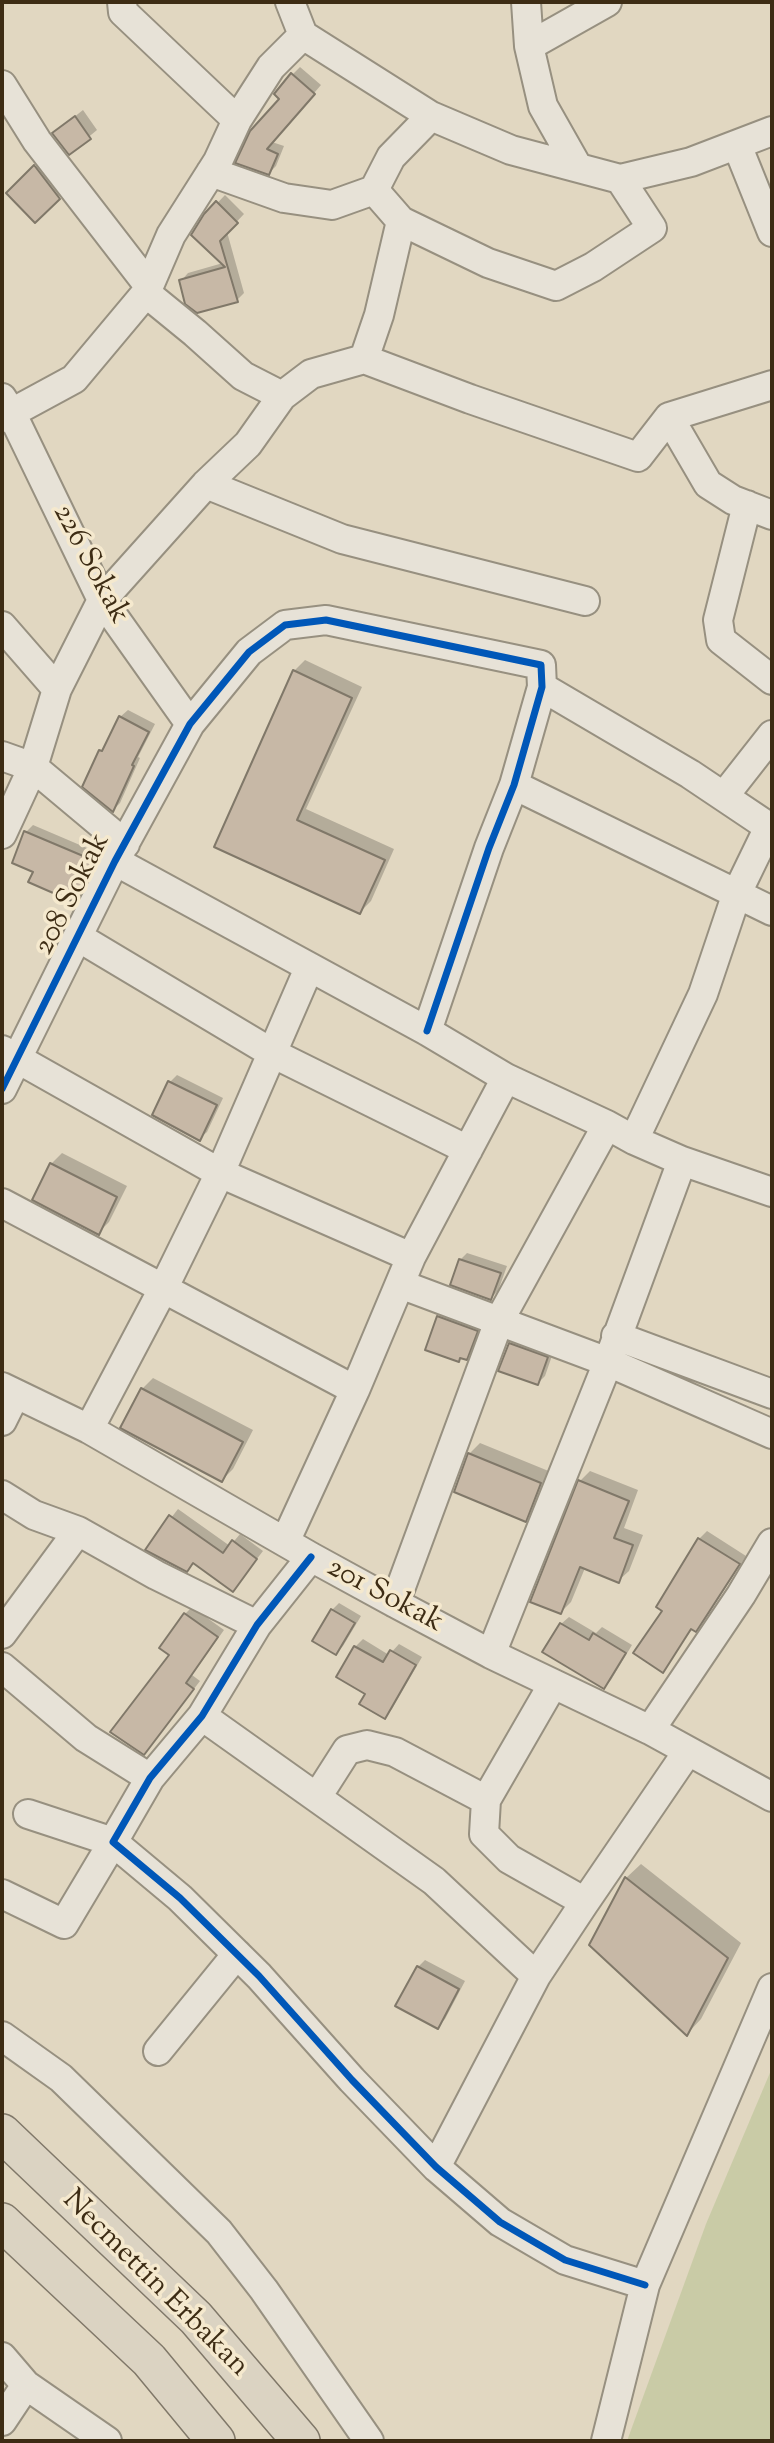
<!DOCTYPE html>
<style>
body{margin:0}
#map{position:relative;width:774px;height:2443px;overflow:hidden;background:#e1d7c1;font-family:"Sorts Mill Goudy",serif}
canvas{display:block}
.frame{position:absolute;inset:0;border:4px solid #3d2c14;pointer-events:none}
</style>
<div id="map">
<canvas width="774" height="2443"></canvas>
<div class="frame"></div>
</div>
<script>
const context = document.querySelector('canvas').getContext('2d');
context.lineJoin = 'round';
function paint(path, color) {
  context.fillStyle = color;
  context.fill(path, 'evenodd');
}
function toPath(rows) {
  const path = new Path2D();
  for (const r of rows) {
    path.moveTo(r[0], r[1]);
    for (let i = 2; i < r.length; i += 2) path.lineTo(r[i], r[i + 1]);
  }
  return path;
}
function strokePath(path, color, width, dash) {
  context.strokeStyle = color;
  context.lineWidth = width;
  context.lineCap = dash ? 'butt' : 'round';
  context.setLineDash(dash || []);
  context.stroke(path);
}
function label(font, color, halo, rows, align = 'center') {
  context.font = font + ' "Sorts Mill Goudy",serif';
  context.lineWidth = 7;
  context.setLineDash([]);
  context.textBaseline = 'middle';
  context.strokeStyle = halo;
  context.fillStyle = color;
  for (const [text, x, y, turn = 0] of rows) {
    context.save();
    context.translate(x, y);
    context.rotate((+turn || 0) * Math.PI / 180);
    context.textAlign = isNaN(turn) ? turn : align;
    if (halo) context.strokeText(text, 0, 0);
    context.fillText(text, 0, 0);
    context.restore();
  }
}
const green = toPath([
 [772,2068,772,2441,627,2441,706,2224]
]);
const shadow = toPath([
 [300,67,321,85,272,142,284,146,276,166,269,173,238,162,281,98,293,74],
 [83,110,97,130,69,153,54,133],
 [43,159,66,190,35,221,8,193],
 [225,195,244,214,227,232,244,293,237,300,181,281,188,273,223,263,206,215],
 [305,660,362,687,306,809,394,849,371,901,360,912,216,846,294,671],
 [128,710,155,724,138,757,140,758,120,803,113,810,101,751,107,745,120,717],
 [33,825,101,854,83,893,75,901,35,871,26,832],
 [177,1075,223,1098,207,1132,199,1139,170,1082],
 [62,1153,127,1186,109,1222,98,1233,51,1164],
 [467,1253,507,1266,498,1291,491,1298,460,1260],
 [446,1309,484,1324,474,1351,466,1358,462,1356,458,1360,439,1317],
 [518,1336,554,1350,545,1376,538,1383,510,1344],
 [153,1378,253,1430,233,1469,222,1480,142,1389],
 [480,1443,551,1472,537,1509,526,1520,469,1454],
 [590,1471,638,1490,624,1528,643,1535,629,1571,618,1581,585,1568,571,1602,561,1612,580,1481],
 [178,1509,230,1546,240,1534,263,1551,233,1590,194,1562,187,1570,147,1549],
 [707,1531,746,1556,703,1623,696,1630,693,1628,662,1671,664,1610,659,1607,699,1539],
 [339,1603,361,1616,343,1646,336,1653,332,1610],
 [192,1607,224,1630,192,1675,200,1681,151,1745,171,1655,185,1614],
 [569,1617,596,1633,602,1627,632,1645,611,1680,604,1687,561,1624],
 [363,1639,389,1655,399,1644,422,1657,392,1709,385,1717,367,1694,338,1677,355,1647],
 [641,1864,741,1943,701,2019,687,2034,626,1878],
 [425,1960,465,1981,445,2019,438,2026,418,1967]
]);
const building = toPath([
 [291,73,315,94,267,149,278,154,269,175,235,163,250,131,279,99,274,94,291,73],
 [75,116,91,139,69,155,52,133,75,116],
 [34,165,60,199,35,223,6,193,34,165],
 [216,201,238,223,220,241,238,302,197,313,185,304,179,280,225,267,191,235,204,214,216,201],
 [293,670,352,698,297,820,385,860,360,914,214,847,293,670],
 [119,716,149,732,132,765,134,766,113,812,82,787,99,750,102,751,119,716],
 [24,831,95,861,76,903,28,882,33,872,12,863,24,831],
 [168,1081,217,1105,200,1141,152,1115,168,1081],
 [50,1163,117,1197,99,1235,32,1200,50,1163],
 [459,1259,501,1273,491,1300,450,1285,459,1259],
 [437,1316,478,1331,467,1360,460,1358,459,1362,425,1350,437,1316],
 [509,1343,548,1357,538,1385,498,1371,509,1343],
 [141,1388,243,1442,222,1482,120,1428,141,1388],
 [468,1453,541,1483,526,1522,454,1492,468,1453],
 [578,1480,629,1501,614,1538,633,1545,619,1583,580,1567,561,1614,530,1602,578,1480],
 [169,1515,223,1553,232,1540,257,1559,233,1592,193,1563,187,1572,145,1550,169,1515],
 [698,1538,740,1564,696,1632,691,1629,663,1673,633,1653,662,1611,656,1607,698,1538],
 [331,1609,355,1623,336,1655,312,1641,331,1609],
 [184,1613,218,1637,186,1683,194,1689,144,1755,110,1732,169,1655,159,1648,184,1613],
 [560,1623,589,1640,593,1633,626,1653,604,1689,542,1652,560,1623],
 [354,1646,383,1662,390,1650,416,1665,385,1719,359,1704,365,1694,336,1677,354,1646],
 [625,1877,728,1958,687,2036,589,1945,625,1877],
 [417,1966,459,1989,438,2029,395,2006,417,1966]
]);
const minor = toPath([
 [122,2,123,12,237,120],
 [290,2,303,35,431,116,511,150,620,179,691,162,772,131],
 [526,2,529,46,543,106,577,166],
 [529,46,607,2],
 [2,85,37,141,149,286],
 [737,145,772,232],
 [211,172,284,198,332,205,374,190],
 [401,221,488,263,556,286,593,267,652,228,620,179],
 [146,293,195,333,243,376,282,396],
 [364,359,470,399,638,457,669,417,772,385],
 [2,398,11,412,102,600,190,724],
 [669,417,708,484,733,500,772,515],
 [2,418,74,379,146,293,171,235,218,161,237,120,271,67,303,35],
 [206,484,342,539,585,601],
 [747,505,718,620,721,640,772,680],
 [2,626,57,689],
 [542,687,690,774,772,829],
 [2,756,33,767,125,844],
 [514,785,772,911],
 [724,796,772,735],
 [2,834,33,767,57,689,102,600,206,484,248,444,282,396,311,374,364,359,379,315,401,221,374,190,391,157,431,116],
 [115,861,427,1031,506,1078,607,1125,634,1140,682,1161,772,1192],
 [78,937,272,1053,468,1150],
 [2,1050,220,1173,411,1257],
 [2,1089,115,861,190,724,249,652,285,625,326,620,541,665,542,687,514,785,489,848,427,1031],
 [634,1140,703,994,737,893,769,827],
 [2,1203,355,1390],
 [400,1284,608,1362,772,1434],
 [616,1336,772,1394],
 [2,1387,89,1429,311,1557,395,1603,491,1654,650,1730,772,1797],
 [2,1421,15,1395],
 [89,1429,163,1289,220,1173,309,968],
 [2,1495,34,1515,78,1531,2,1634],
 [78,1531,156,1575,257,1625],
 [285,1542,355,1390,411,1257,506,1078],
 [311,1557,257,1625,202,1716,150,1778,113,1842,180,1898,259,1976,352,2080,436,2167,500,2222,565,2260,645,2285],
 [395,1603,499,1321,607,1125],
 [491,1654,608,1362,682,1161],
 [2,1667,86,1738,150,1778],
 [202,1716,434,1881,536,1976,436,2167],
 [650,1730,741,1595,772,1543],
 [317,1797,347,1750,367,1745,395,1752,486,1800],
 [2,1894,64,1924,113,1842,28,1814],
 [585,1902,688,1751],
 [536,1976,585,1902,509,1859,484,1834,486,1800,553,1684],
 [2,2036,61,2078,219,2232,264,2290,369,2441],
 [158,2051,237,1954],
 [2,2357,26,2385,107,2441],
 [2,2421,26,2385],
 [606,2441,645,2285,772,1988]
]);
const major = toPath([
 [2,2133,196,2318,301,2441],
 [2,2222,149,2360,216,2441]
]);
const cycleway = toPath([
 [2,1089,115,861,190,724,249,652,285,625,326,620,541,665,542,687,514,785,489,848,427,1031],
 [311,1557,257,1625,202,1716,150,1778,113,1842,180,1898,259,1976,352,2080,436,2167,500,2222,565,2260,645,2285]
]);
const streetNames = [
 ["226 Sokak",89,565,62],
 ["208 Sokak",74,895,-63],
 ["201 Sokak",384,1597,28],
 ["Necmettin Erbakan",154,2285,45]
];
paint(green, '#c9cba6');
paint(shadow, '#0003');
paint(building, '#c7b8a6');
strokePath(building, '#807869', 2);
strokePath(minor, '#979080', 32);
strokePath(major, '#807869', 40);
strokePath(minor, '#e7e2d7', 28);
strokePath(major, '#dbd3c2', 37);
strokePath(cycleway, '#0057b8', 7);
label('30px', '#3d2c14', '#f5e9ce', streetNames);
</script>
